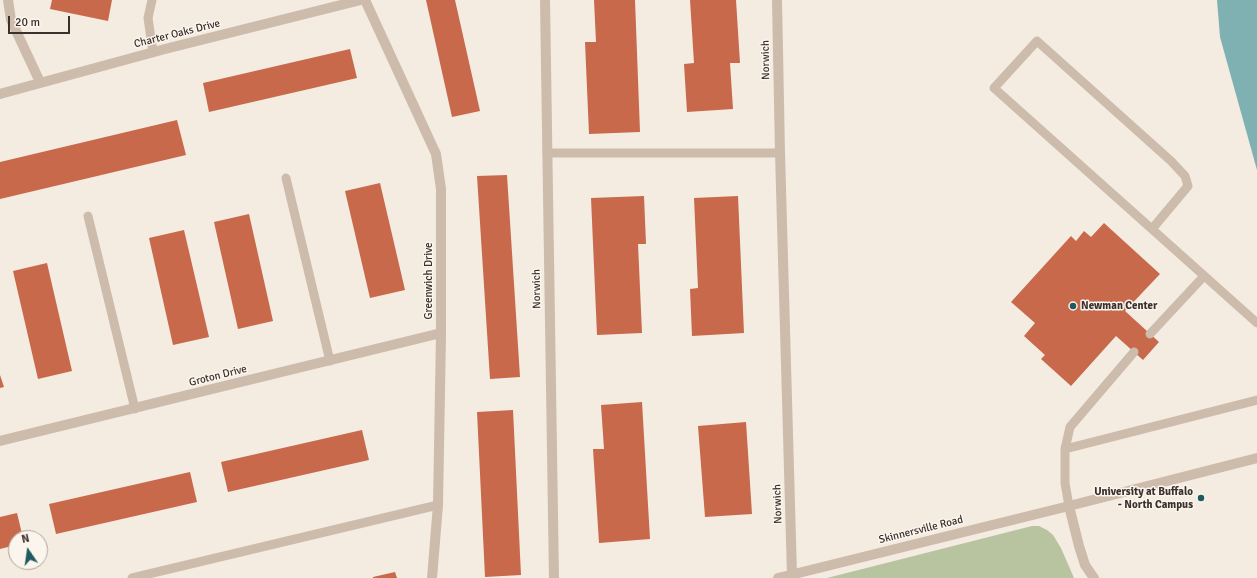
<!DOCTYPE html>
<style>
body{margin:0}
#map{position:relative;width:1257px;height:578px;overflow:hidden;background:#f4ebe1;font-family:Signika,sans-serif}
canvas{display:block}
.north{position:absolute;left:8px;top:530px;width:40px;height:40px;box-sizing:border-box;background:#fbf5ee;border:1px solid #aea6a0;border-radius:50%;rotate:347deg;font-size:11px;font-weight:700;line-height:16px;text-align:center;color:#3b302b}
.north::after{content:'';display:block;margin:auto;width:14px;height:18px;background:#1f5a5e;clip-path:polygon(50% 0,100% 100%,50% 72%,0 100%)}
.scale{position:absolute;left:8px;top:16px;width:62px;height:18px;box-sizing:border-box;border:2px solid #3b302b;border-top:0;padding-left:5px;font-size:12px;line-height:14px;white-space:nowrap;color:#3b302b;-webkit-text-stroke:3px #fbf5ee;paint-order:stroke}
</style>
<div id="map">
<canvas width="1257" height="578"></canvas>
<div class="north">N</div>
<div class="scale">20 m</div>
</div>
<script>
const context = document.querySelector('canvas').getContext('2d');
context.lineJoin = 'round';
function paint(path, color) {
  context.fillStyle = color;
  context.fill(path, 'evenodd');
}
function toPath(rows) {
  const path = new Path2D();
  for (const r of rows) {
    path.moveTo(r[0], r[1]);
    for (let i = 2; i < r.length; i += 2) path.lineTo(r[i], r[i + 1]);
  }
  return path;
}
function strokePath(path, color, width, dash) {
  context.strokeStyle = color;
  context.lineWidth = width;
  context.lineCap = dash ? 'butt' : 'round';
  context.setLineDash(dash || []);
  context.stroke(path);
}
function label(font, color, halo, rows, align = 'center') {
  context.font = font + ' Signika,sans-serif';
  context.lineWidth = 3;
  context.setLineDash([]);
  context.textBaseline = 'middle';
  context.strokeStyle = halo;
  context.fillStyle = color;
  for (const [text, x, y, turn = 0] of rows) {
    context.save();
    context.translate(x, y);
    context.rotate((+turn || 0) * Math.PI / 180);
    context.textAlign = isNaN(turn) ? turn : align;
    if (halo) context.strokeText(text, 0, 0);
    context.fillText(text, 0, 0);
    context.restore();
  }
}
const green = toPath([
 [1032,526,1039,526,1047,530,1053,535,1061,548,1074,578,827,578]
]);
const water = toPath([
 [1217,0,1257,0,1257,170,1220,37]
]);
const building = toPath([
 [52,0,112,0,108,21,50,9],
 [426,0,455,0,480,111,452,117],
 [594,0,635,0,640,132,589,134,585,42,596,42],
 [690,0,736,0,740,63,730,63,733,109,687,112,684,64,694,63],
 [350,49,357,78,209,112,203,83],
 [177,120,186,155,0,199,0,162],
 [507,175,520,377,490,379,477,176],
 [380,183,405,290,370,298,345,191],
 [644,196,646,244,638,244,642,333,597,335,591,198],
 [738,196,744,333,692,336,690,289,698,288,694,198],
 [249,214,273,321,238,329,214,222],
 [1104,223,1160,274,1125,311,1159,342,1143,360,1116,336,1071,386,1041,359,1045,355,1024,336,1035,323,1011,302,1071,236,1076,241,1084,231,1091,237],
 [184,230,209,337,173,345,149,238],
 [47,263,72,371,38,379,13,271],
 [0,375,4,387,0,388],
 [642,402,650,539,599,543,593,449,604,449,601,405],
 [513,410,521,575,485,577,477,412],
 [746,422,752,514,705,517,698,426],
 [362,430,369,460,228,492,221,462],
 [190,472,197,502,56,534,49,504],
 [17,513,23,538,16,538,16,545,0,549,0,517],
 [395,572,397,578,373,578,373,577]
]);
const service = toPath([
 [152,0,148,18,153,52],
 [547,153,780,153],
 [286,178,330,361],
 [88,216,135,409],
 [1152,229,1188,186,1185,176,1171,161,1037,41,994,88,1257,323],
 [1150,334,1204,276],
 [1065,449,1257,400],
 [1069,506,1065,483,1065,449,1070,427,1134,352],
 [132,578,438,505]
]);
const minor = toPath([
 [8,0,11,20,40,82],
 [365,0,436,154,441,189,441,333,438,505,432,578],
 [545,0,554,578],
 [777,0,780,153,792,575],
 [0,94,165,49,361,0],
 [0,441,441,333],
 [1069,506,1079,546,1085,565,1094,578],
 [778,578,1069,506,1257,458]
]);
const markers = [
 [1073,306,4,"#1f5a5e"],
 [1201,498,4,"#1f5a5e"]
];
const streetNames = [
 ["Charter Oaks Drive",177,34,-14],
 ["Norwich",766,60,-91],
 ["Greenwich Drive",429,281,-90],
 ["Norwich",537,289,-91],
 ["Groton Drive",218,376,-14],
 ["Norwich",778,504,-92],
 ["Skinnersville Road",921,530,-14]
];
const poiNames = [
 ["Newman Center",1081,306],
 ["University at Buffalo",1193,492,"right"],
 ["- North Campus",1193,505,"right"]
];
paint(green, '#b8c4a0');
paint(water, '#7fb0b2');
paint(building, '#c8694b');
strokePath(service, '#cdbbac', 9);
strokePath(minor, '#cdbbac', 10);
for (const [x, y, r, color] of markers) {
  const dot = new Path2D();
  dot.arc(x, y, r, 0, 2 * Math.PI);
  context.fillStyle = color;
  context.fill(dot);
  strokePath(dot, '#fbf5ee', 1.5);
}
label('11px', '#3b302b', '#fbf5ee', streetNames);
label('bold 11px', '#3b302b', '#fbf5ee', poiNames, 'left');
</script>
